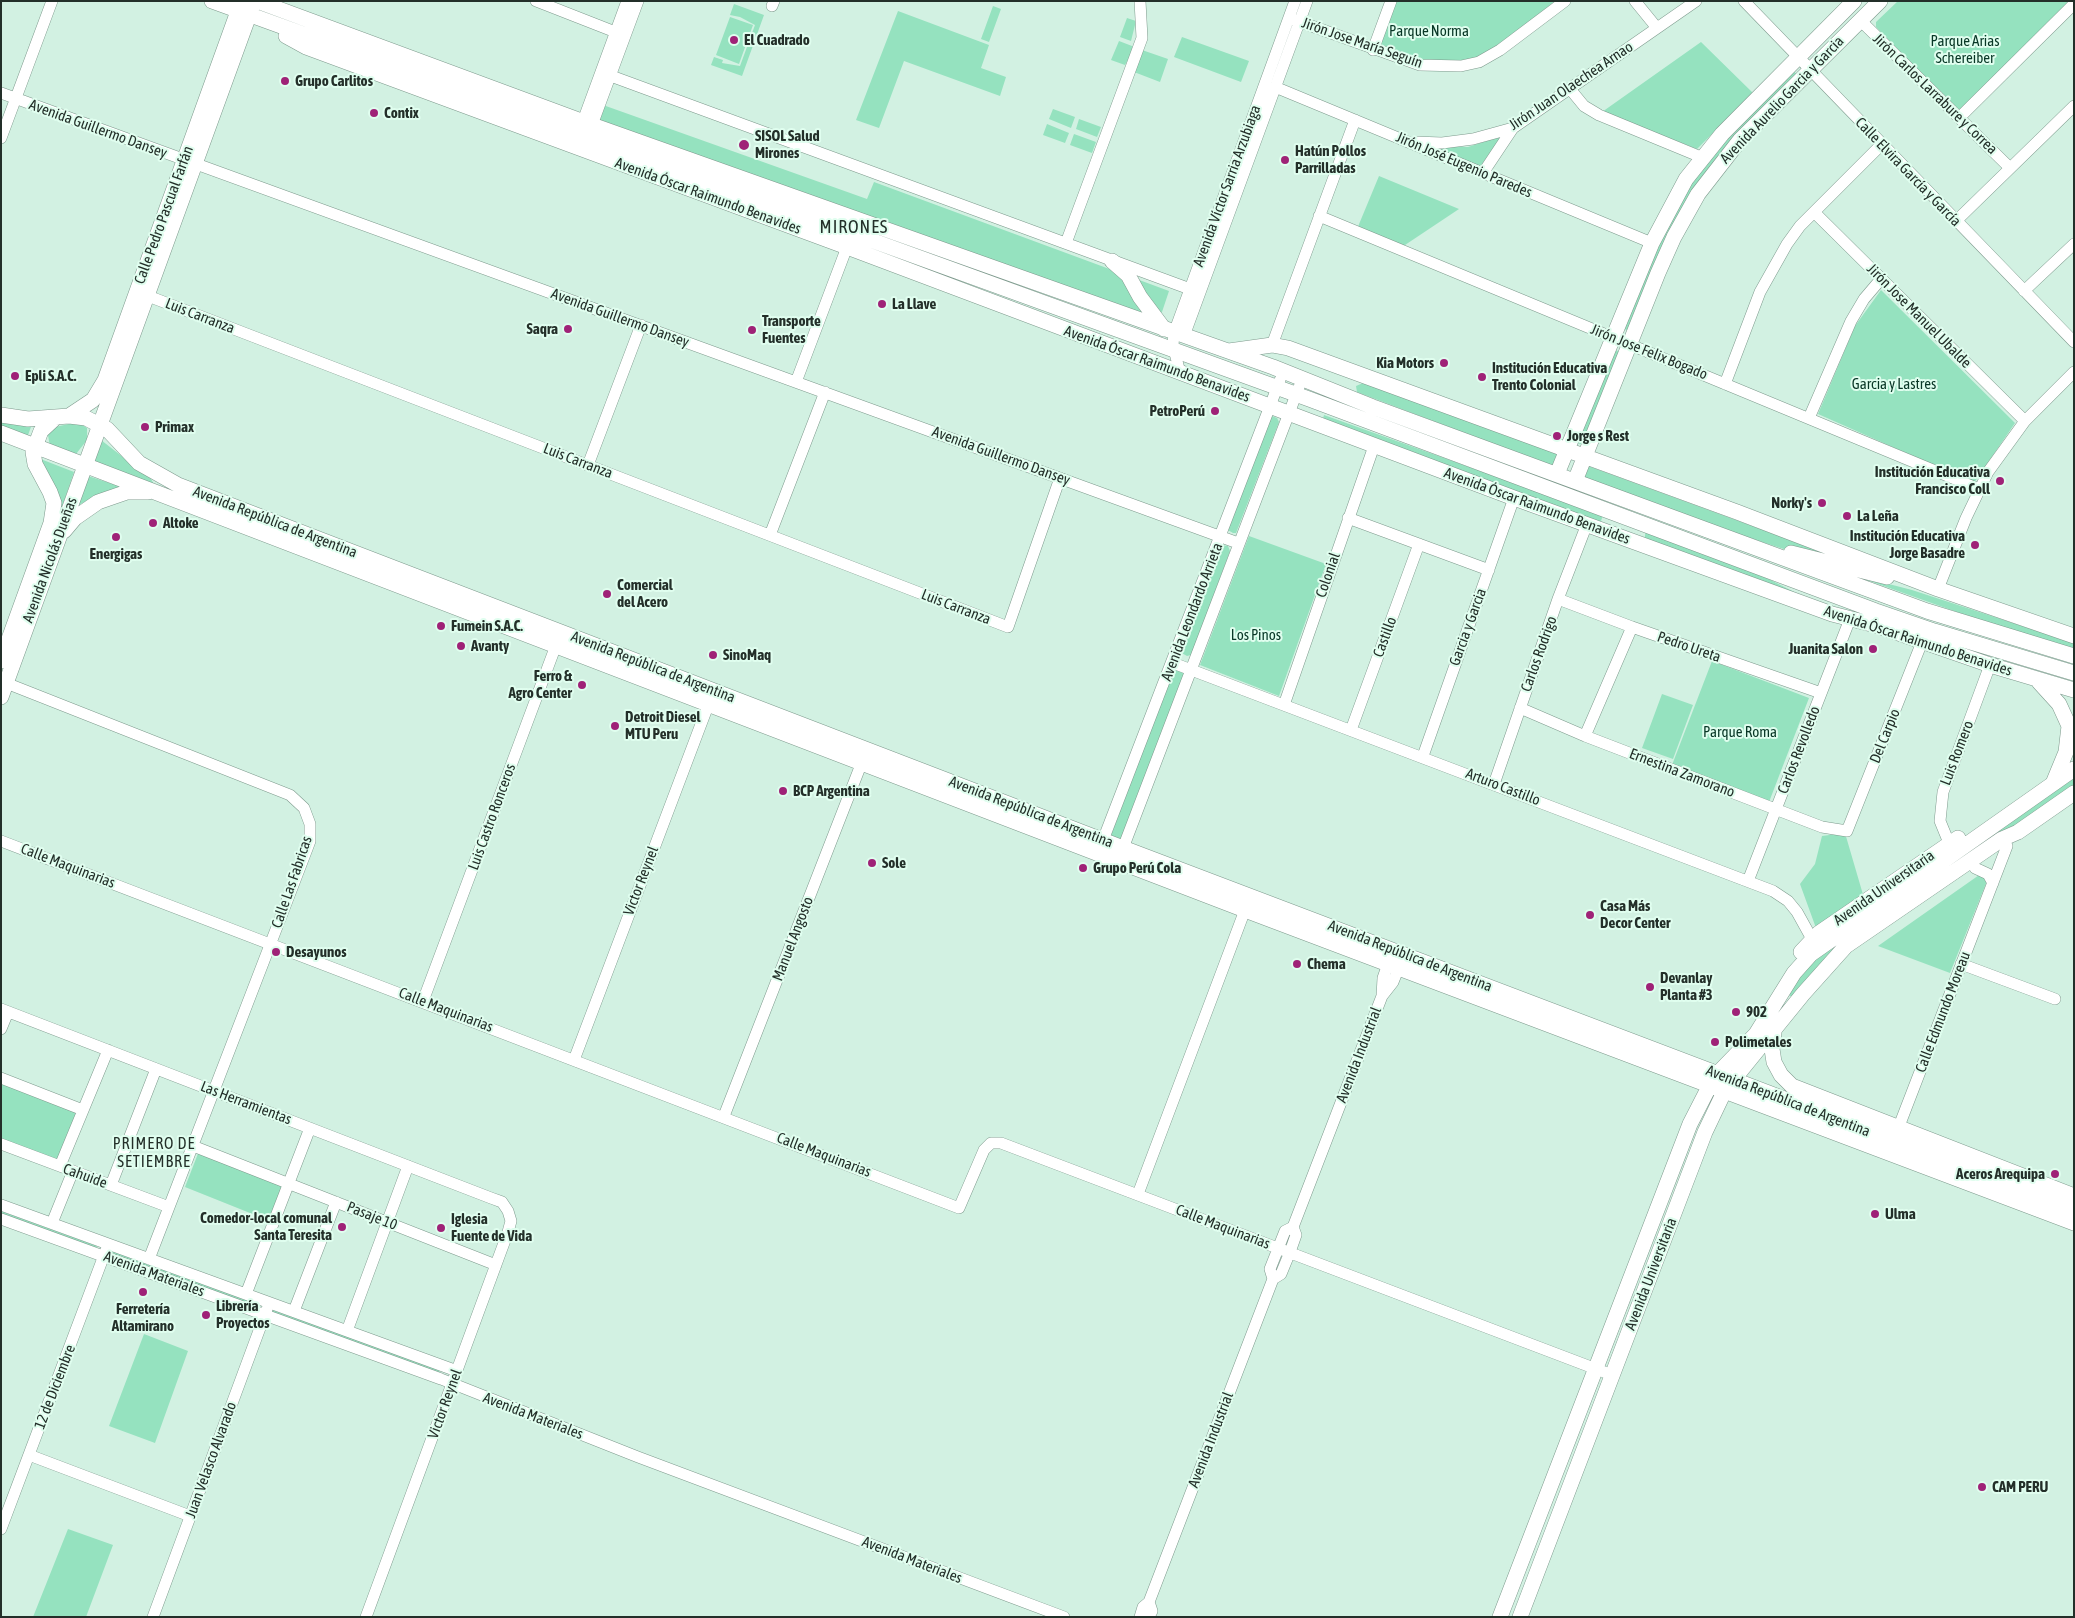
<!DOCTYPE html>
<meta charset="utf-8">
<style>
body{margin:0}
#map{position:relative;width:2075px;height:1618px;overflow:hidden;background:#d2f1e2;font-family:"Asap Condensed",sans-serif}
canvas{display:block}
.frame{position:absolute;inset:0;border:2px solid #232f29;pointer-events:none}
</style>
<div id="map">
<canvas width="2075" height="1618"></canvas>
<div class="frame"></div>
</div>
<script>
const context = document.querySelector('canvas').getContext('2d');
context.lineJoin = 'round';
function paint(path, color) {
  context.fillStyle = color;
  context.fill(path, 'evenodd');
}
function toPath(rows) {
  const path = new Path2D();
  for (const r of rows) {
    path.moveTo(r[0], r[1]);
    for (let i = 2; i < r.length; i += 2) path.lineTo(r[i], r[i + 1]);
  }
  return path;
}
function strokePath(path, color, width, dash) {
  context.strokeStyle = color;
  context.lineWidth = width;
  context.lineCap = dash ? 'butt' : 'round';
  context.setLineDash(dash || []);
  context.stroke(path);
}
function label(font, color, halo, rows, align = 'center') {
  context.font = font + ' "Asap Condensed",sans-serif';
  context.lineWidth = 4;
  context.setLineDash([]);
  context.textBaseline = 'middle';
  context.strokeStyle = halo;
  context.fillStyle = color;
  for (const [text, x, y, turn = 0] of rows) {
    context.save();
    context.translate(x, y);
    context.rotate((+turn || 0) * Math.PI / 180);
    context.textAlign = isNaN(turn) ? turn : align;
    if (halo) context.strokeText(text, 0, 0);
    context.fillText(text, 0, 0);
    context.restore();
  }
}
const green = toPath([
 [1396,1,1555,1,1503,42,1475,58,1449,62,1420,61,1379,47],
 [1898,1,2074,1,1965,118,1876,27,1876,22],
 [734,4,764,15,742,76,711,65,714,57,723,60,722,63,740,66,755,25,740,17,730,15],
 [993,6,1001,9,989,42,981,39],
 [898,11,989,45,981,68,1006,77,1000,96,904,61,879,128,856,120],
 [730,17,753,25,739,64,716,55],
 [1127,18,1136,21,1131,41,1120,37],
 [1182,37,1249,61,1241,82,1174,57],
 [1119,41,1132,46,1134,49,1125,65,1111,60],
 [1701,42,1753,93,1697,149,1602,112],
 [1142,50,1168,59,1160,82,1134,72],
 [1792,70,1799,76,1709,168,1628,331,1623,328,1656,244,1686,190,1704,165],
 [603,105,867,199,874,182,1169,291,1162,312,1150,318,600,120],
 [1053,109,1075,117,1071,128,1049,119],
 [1079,119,1101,127,1097,137,1076,129],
 [1047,124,1069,133,1065,143,1043,135],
 [1074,134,1096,142,1092,153,1070,145],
 [1496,138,1500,138,1480,167,1426,145,1468,147],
 [1379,176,1459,209,1402,247,1357,229],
 [1881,290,2015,423,1974,483,1818,414,1855,326],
 [1615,350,1621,352,1584,445,1577,443],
 [1363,383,1557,453,1554,467,1357,392,1356,386],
 [1324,415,1603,515,1600,524,1322,422],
 [1272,416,1277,418,1279,422,1236,533,1233,533,1226,529],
 [1,419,32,424,27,438,1,426],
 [78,422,87,428,87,440,76,454,50,447,48,435,55,427],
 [101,440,151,479,155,486,93,461],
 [38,458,74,472,61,510,60,500],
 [1588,466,1867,568,1796,553,1676,514,1583,477],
 [88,476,131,490,88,500,77,506],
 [1646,530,1737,563,1814,602,1644,541],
 [1249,536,1326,564,1279,696,1200,665],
 [1220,545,1228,546,1230,551,1193,651,1191,655,1187,656,1180,652],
 [1850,574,1912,590,2074,643,2074,649,2016,633],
 [1712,661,1809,698,1769,802,1672,765],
 [1174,669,1185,673,1120,841,1111,835],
 [1662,694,1693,705,1673,759,1642,748],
 [2074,776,2074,786,1824,964,1794,999,1788,994,1810,964,1826,950],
 [1845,833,1864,898,1816,928,1800,884,1815,864,1822,836],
 [1982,873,1987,881,1950,973,1878,946],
 [1,1080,77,1111,59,1160,1,1139],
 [199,1151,284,1185,270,1221,185,1187],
 [1,1211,97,1246,94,1253,1,1218],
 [112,1251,255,1302,253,1311,110,1260],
 [270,1309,440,1370,438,1378,268,1316],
 [144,1334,188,1351,155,1443,109,1426],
 [68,1529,113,1545,86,1617,33,1617]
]);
const minor = toPath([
 [536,1,623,35],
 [1635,1,1657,28],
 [1744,1,2074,342],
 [772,6,774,1],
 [1292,19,1420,65,1461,66,1479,62,1500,50,1565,1],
 [1861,21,2010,168],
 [1373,50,1391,1],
 [611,76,1190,289],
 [1275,87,1652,243],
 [1570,89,1584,106,1599,115,1701,157],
 [1,93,1238,543],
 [1959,118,2074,4],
 [592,125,638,1],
 [583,128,583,121,627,1],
 [1,138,52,1],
 [1415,142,1442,143,1473,139,1513,128,1696,1],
 [1483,173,1513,128],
 [1814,212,2025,421],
 [1319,216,1979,489],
 [1956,221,2074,106],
 [1066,243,1142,38,1140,1],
 [2024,291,2074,244],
 [148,296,1008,627,1060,478],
 [1184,336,1307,1],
 [1272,345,1355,120],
 [1180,373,1173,345,1174,333,1295,1],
 [796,382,847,247],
 [1725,384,1760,292,1787,244,1800,226,1881,145],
 [1809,418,1851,321,1864,299,1881,279],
 [588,465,641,325],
 [1348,518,1489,570],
 [770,535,825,392],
 [1938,589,1966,518,1988,472,2025,421,2074,372],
 [1558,599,1632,627,1821,693],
 [1173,663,1773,891,1788,901,1797,912,1812,939],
 [6,683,290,795,304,808,310,824,310,841,307,849,149,1259],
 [1284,705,1374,446],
 [1520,708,1585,736,1822,827,1847,831,1922,642],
 [1351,730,1419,544],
 [1585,736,1632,627],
 [1423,756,1514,498],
 [1494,784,1558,599,1587,524],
 [1,841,959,1208,984,1150,991,1143,1001,1143,1612,1375],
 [1949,843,1940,821,1943,792,1990,665],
 [1100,848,1280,380],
 [1120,856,1299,387],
 [1975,868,1988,874,1993,883],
 [1748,881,1850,619],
 [1961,964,2055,999],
 [1382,996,1383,978,1390,958],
 [423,1001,558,640],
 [1,1009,491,1198,502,1202,508,1211,511,1221,508,1232,366,1617],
 [1,1029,8,1012],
 [574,1060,709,703],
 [1,1078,83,1110],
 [724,1116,862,762],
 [1896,1134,2007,846],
 [1,1144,169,1207],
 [193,1146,496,1265],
 [60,1166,108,1050],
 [111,1185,156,1069],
 [1138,1194,1245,910],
 [1,1205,457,1371],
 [1,1219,441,1379,638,1457,1064,1617],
 [52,1223,73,1171],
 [1273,1279,1281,1274,1290,1252,1296,1235,1293,1227],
 [246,1294,310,1128],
 [294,1311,336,1202],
 [347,1331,408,1166],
 [29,1455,190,1516],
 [1,1529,106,1250],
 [153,1617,267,1309],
 [1140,1617,1143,1607,1149,1602,1273,1279,1270,1269,1285,1231,1293,1227,1382,996,1393,982,1401,962],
 [1149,1617,1152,1611,1149,1602]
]);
const major = toPath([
 [212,1,1309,399,1876,611,1934,631,2074,673],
 [257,1,592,125,1273,367,1373,407,1927,611,2074,656],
 [286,36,306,47,847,247,1514,498,1832,614,1875,625,1990,665,2074,690],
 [1112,261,1128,275,1140,297,1164,329],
 [1229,351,1272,345,1288,348,1737,512,1938,589,2074,636],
 [1,415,28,419,69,416,86,418,107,429,139,463,178,485,1123,848,2074,1209],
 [69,416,93,400,105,380,241,3],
 [1,433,1245,910,2074,1223],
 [1557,474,1652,243,1686,179,1722,134,1854,1],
 [1575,481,1658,273,1674,237,1698,194,1740,140,1880,1],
 [64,531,75,518,98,502,127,492,148,492],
 [1791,553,1887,577],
 [1,661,51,523,54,503,50,492,35,464,33,452,41,431,54,419],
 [2039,682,2059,704,2069,726,2066,752,2054,781],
 [1,697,252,7],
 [1801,952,1819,933,1958,838],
 [1774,1032,1772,1049,1774,1062,1781,1075,1792,1086,2074,1196],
 [1500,1617,1690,1124,1710,1085,1722,1069,1756,1034,1794,973,1811,954,2074,769],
 [1520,1617,1705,1132,1725,1090,1803,994,1846,946,2002,839,2018,832,2074,793]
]);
const markers = [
 [734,40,5,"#9f2277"],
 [285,81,5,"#9f2277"],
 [374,113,5,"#9f2277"],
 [744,145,6,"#9f2277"],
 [1285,160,5,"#9f2277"],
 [882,304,5,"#9f2277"],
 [568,329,5,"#9f2277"],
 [752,330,5,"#9f2277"],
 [1444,363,5,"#9f2277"],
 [15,376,5,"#9f2277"],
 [1482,377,5,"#9f2277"],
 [1215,411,5,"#9f2277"],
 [145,427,5,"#9f2277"],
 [1557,436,5,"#9f2277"],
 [2000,481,5,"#9f2277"],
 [1822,503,5,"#9f2277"],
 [1847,516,5,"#9f2277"],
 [153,523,5,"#9f2277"],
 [116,537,5,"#9f2277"],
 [1975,545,5,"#9f2277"],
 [607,594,5,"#9f2277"],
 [441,626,5,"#9f2277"],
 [461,646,5,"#9f2277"],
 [1873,649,5,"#9f2277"],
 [713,655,5,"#9f2277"],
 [582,685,5,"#9f2277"],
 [615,726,5,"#9f2277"],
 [783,791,5,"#9f2277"],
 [872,863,5,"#9f2277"],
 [1083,868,5,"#9f2277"],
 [1590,915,5,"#9f2277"],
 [276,952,5,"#9f2277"],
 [1297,964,5,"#9f2277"],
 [1650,987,5,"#9f2277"],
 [1736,1012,5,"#9f2277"],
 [1715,1042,5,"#9f2277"],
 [2055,1174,5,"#9f2277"],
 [1875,1214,5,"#9f2277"],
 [342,1227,5,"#9f2277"],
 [441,1228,5,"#9f2277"],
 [143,1292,5,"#9f2277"],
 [206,1315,5,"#9f2277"],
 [1982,1487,5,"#9f2277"]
];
const parkNames = [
 ["Parque Norma",1429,31],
 ["Parque Arias",1965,41],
 ["Schereiber",1965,58],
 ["Garcia y Lastres",1894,384],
 ["Los Pinos",1256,635],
 ["Parque Roma",1740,732]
];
const poiNames = [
 ["El Cuadrado",744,40],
 ["Grupo Carlitos",295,81],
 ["Contix",384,113],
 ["SISOL Salud",755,136],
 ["Mirones",755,153],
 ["Hatún Pollos",1295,151],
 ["Parrilladas",1295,168],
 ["La Llave",892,304],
 ["Transporte",762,321],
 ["Fuentes",762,338],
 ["Saqra",558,329,"right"],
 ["Kia Motors",1434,363,"right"],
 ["Institución Educativa",1492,368],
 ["Trento Colonial",1492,385],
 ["Epli S.A.C.",25,376],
 ["PetroPerú",1205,411,"right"],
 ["Primax",155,427],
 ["Jorge s Rest",1567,436],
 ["Institución Educativa",1990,472,"right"],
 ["Francisco Coll",1990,489,"right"],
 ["Norky's",1812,503,"right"],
 ["La Leña",1857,516],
 ["Altoke",163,523],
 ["Institución Educativa",1965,536,"right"],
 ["Jorge Basadre",1965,553,"right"],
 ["Energigas",116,554,"center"],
 ["Comercial",617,585],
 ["del Acero",617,602],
 ["Fumein S.A.C.",451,626],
 ["Avanty",471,646],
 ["Juanita Salon",1863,649,"right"],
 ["SinoMaq",723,655],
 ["Ferro &",572,676,"right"],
 ["Agro Center",572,693,"right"],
 ["Detroit Diesel",625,717],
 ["MTU Peru",625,734],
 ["BCP Argentina",793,791],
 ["Sole",882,863],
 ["Grupo Perú Cola",1093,868],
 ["Casa Más",1600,906],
 ["Decor Center",1600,923],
 ["Desayunos",286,952],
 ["Chema",1307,964],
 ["Devanlay",1660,978],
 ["Planta #3",1660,995],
 ["902",1746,1012],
 ["Polimetales",1725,1042],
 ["Aceros Arequipa",2045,1174,"right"],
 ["Ulma",1885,1214],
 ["Comedor-local comunal",332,1218,"right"],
 ["Santa Teresita",332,1235,"right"],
 ["Iglesia",451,1219],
 ["Fuente de Vida",451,1236],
 ["Librería",216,1306],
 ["Proyectos",216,1323],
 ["Ferretería",143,1309,"center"],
 ["Altamirano",143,1326,"center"],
 ["CAM PERU",1992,1487]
];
const streetNames = [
 ["Jirón Jose María Seguín",1362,43,19],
 ["Jirón Juan Olaechea Arnao",1571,86,-34],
 ["Jirón Carlos Larrabure y Correa",1935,94,44],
 ["Avenida Aurelio Garcia y Garcia",1782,100,-46],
 ["Avenida Guillermo Dansey",98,129,20],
 ["Jirón José Eugenio Paredes",1464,165,23],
 ["Calle Elvira García y García",1908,172,46],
 ["Avenida Víctor Sarria Arzubiaga",1227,186,-70],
 ["Avenida Óscar Raimundo Benavides",708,196,20],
 ["Calle Pedro Pascual Farfán",164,215,-70],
 ["Luis Carranza",200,316,21],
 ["Jirón Jose Manuel Ubalde",1919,316,45],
 ["Avenida Guillermo Dansey",620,318,20],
 ["Jirón Jose Felix Bogado",1649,352,22],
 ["Avenida Óscar Raimundo Benavides",1157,364,20],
 ["Avenida Guillermo Dansey",1001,456,20],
 ["Luis Carranza",578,461,21],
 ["Avenida Óscar Raimundo Benavides",1537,506,20],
 ["Avenida República de Argentina",275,522,21],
 ["Avenida Nicolás Dueñas",50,560,-70],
 ["Colonial",1328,575,-71],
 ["Luis Carranza",956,607,21],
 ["Avenida Leondardo Arrieta",1192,612,-69],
 ["Garcia y Garcia",1468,627,-70],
 ["Castillo",1385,637,-70],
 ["Avenida Óscar Raimundo Benavides",1918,641,18],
 ["Pedro Ureta",1689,647,19],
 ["Carlos Rodrigo",1539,654,-70],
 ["Avenida República de Argentina",653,667,21],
 ["Del Carpio",1885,736,-68],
 ["Carlos Revolledo",1799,750,-69],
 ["Luis Romero",1957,753,-69],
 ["Ernestina Zamorano",1682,773,21],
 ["Arturo Castillo",1503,787,21],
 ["Avenida República de Argentina",1031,812,21],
 ["Luis Castro Ronceros",492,817,-70],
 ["Calle Maquinarias",68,866,21],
 ["Victor Reynel",641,881,-69],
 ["Calle Las Fabricas",292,882,-71],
 ["Avenida Universitaria",1884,888,-35],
 ["Manuel Angosto",793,939,-69],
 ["Avenida República de Argentina",1410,956,21],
 ["Calle Maquinarias",446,1010,21],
 ["Calle Edmundo Moreau",1943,1012,-69],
 ["Avenida Industrial",1359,1055,-69],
 ["Avenida República de Argentina",1788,1101,21],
 ["Las Herramientas",246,1103,21],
 ["Calle Maquinarias",824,1155,21],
 ["Cahuide",85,1176,20],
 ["Pasaje 10",372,1216,22],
 ["Calle Maquinarias",1223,1227,21],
 ["Avenida Materiales",154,1274,20],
 ["Avenida Universitaria",1651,1274,-69],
 ["12 de Diciembre",55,1387,-69],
 ["Victor Reynel",445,1404,-70],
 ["Avenida Materiales",533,1416,21],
 ["Avenida Industrial",1211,1440,-69],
 ["Juan Velasco Alvarado",211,1460,-70],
 ["Avenida Materiales",912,1560,21]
];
const neighbourhoodNames = [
 ["PRIMERO DE",154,1144],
 ["SETIEMBRE",154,1162]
];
const quarterNames = [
 ["MIRONES",854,227]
];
paint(green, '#95e2bf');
strokePath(minor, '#7e9a8d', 12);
strokePath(major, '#7e9a8d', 16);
strokePath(minor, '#fff', 11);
strokePath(major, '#fff', 15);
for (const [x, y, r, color] of markers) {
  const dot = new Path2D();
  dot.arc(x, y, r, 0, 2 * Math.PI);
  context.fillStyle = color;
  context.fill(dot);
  strokePath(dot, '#e0feef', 2);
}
label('15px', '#083726', '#e0feef', parkNames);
label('bold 15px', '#232f29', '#e0feef', poiNames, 'left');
label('15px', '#232f29', '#e0feef', streetNames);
context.letterSpacing = '1px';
label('16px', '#232f29', '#e0feef', neighbourhoodNames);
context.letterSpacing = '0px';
context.letterSpacing = '1px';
label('18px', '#232f29', '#e0feef', quarterNames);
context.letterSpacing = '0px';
</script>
